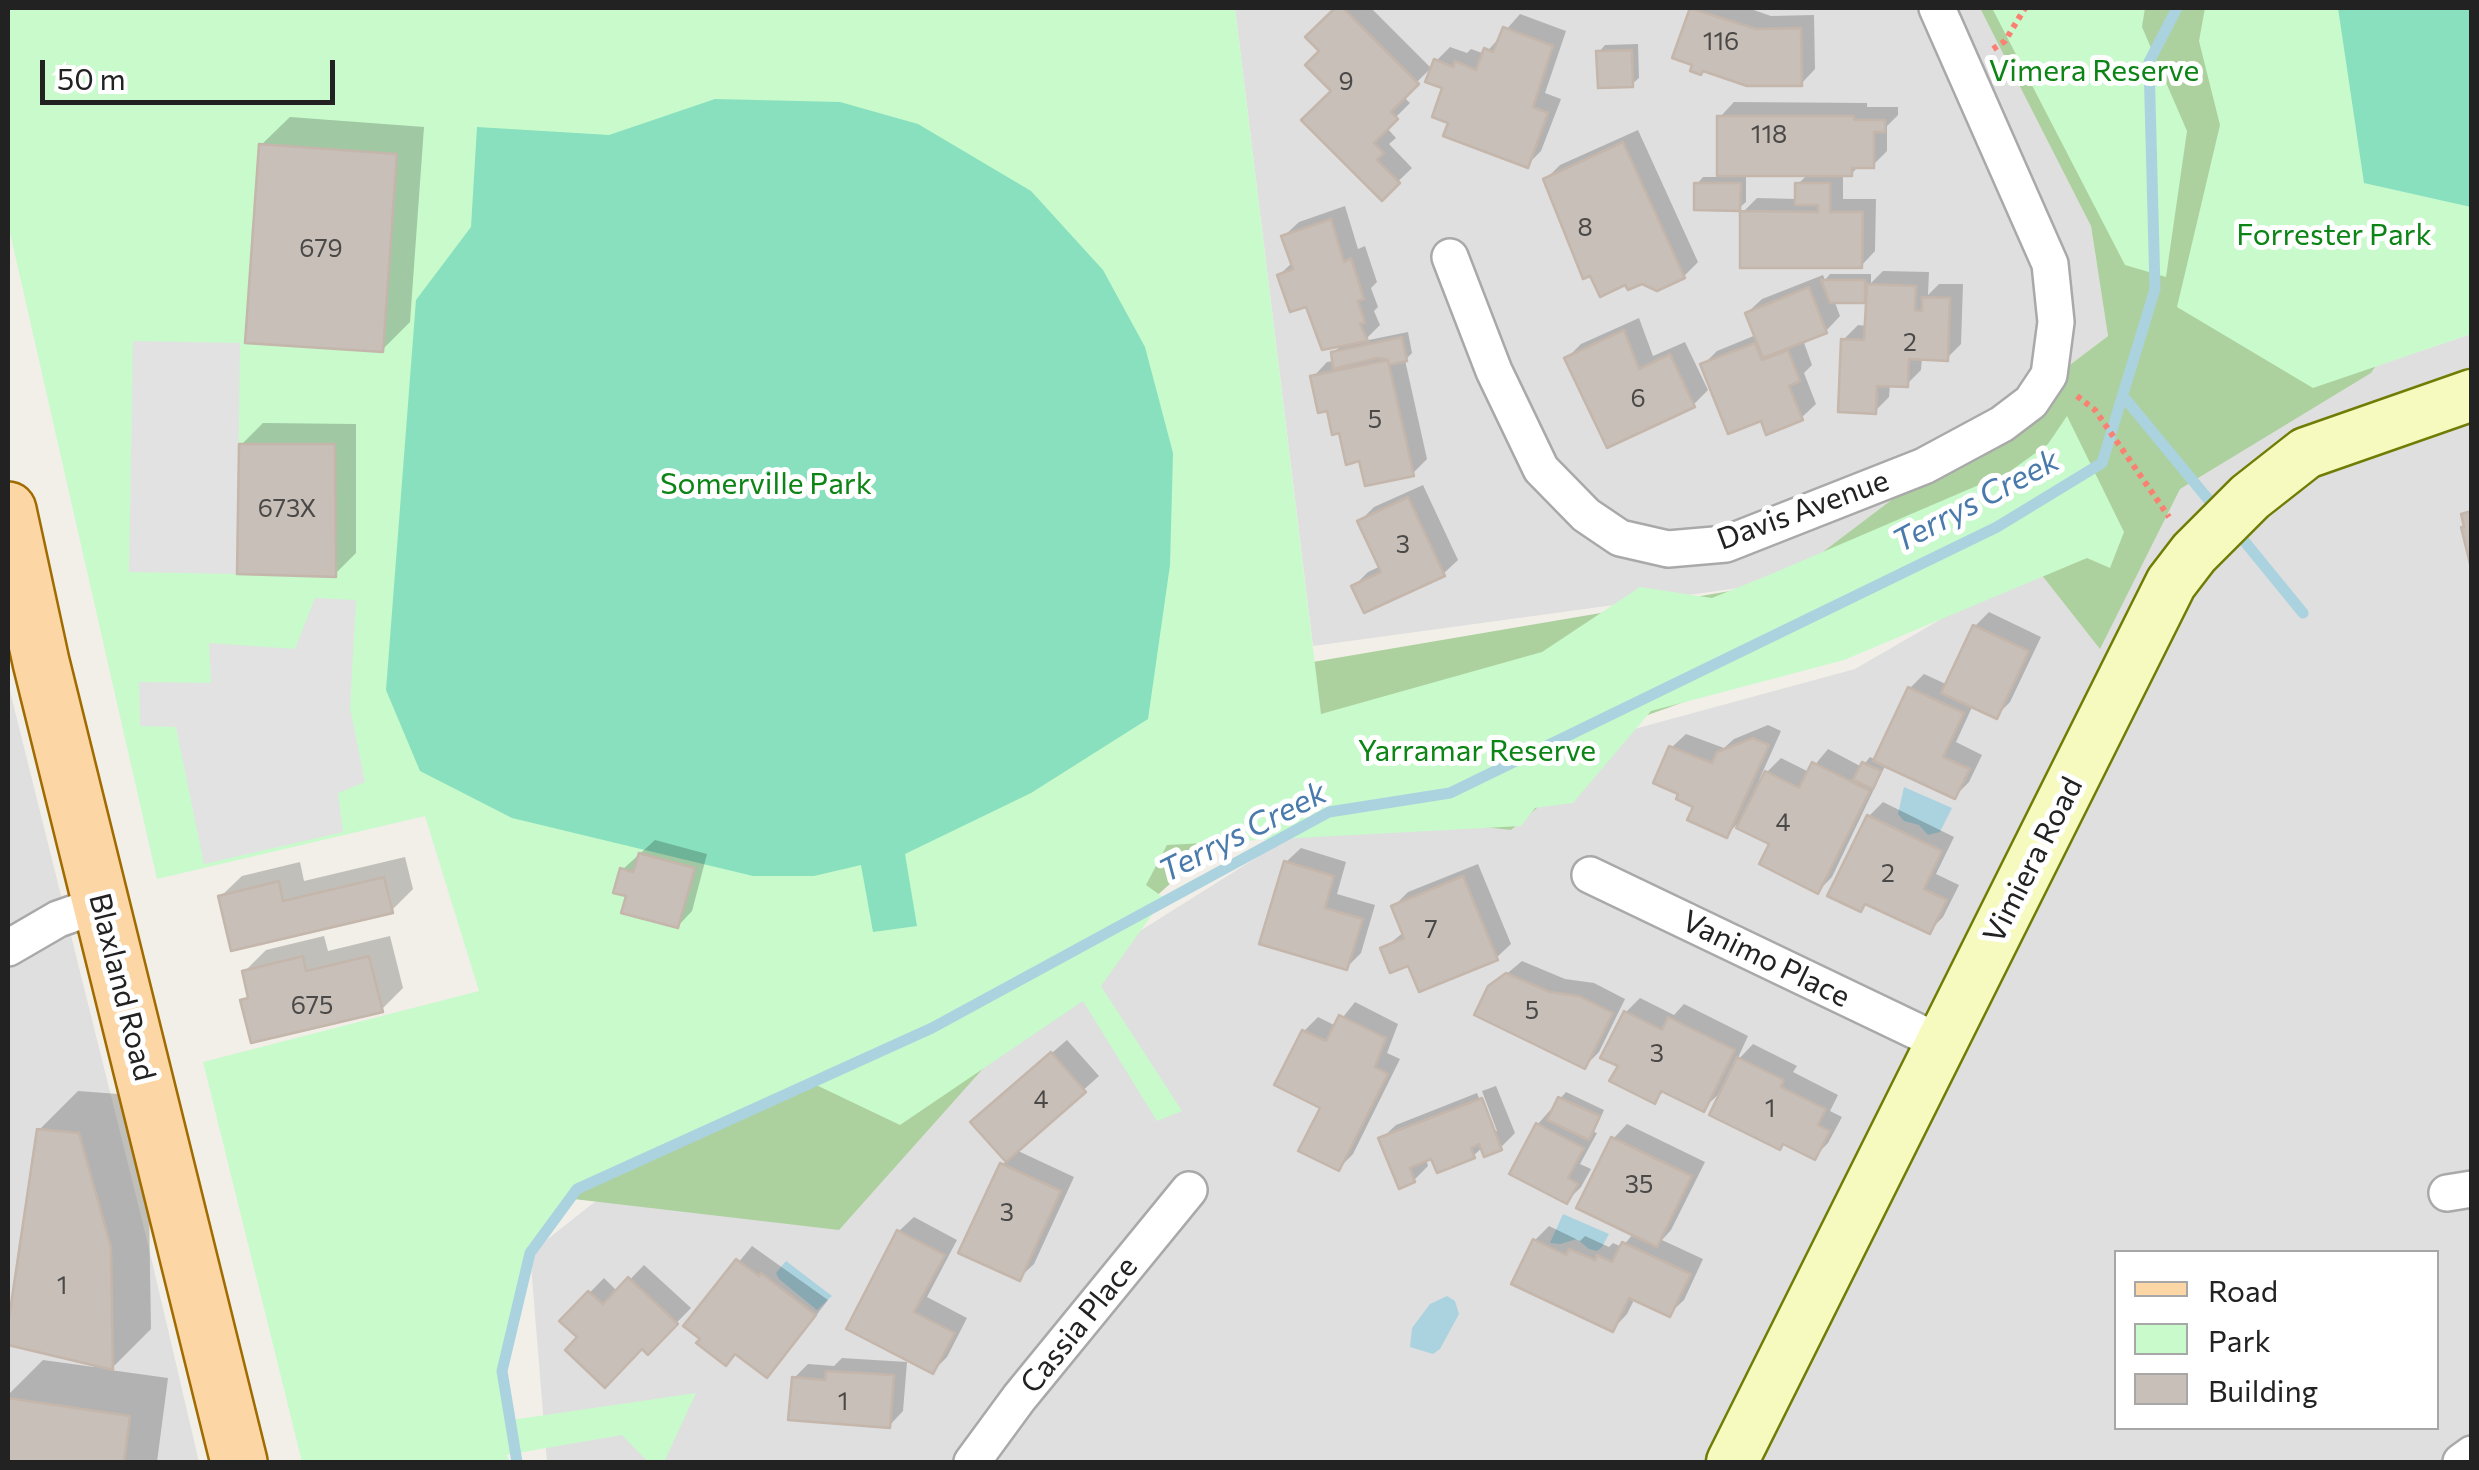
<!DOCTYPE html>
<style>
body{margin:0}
#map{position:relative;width:2479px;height:1470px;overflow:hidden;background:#f2efe9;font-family:Commissioner,sans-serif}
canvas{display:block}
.frame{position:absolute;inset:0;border:10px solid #222;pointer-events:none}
.legend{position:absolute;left:2114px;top:1250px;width:325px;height:180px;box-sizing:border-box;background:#fff;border:2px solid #a7a7a7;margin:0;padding:12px 18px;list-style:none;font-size:30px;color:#222}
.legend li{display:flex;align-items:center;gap:20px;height:50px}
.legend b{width:50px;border:2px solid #a7a7a7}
.scale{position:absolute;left:40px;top:60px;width:295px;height:45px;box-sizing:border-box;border:5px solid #222;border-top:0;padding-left:12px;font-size:30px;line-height:35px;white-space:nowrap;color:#222;-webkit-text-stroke:8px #fff;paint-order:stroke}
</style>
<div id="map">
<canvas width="2479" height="1470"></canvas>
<div class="frame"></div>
<ul class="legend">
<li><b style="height:12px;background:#fcd6a4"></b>Road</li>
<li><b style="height:28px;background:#c8facc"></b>Park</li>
<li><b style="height:28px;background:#c7bfb8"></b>Building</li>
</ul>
<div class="scale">50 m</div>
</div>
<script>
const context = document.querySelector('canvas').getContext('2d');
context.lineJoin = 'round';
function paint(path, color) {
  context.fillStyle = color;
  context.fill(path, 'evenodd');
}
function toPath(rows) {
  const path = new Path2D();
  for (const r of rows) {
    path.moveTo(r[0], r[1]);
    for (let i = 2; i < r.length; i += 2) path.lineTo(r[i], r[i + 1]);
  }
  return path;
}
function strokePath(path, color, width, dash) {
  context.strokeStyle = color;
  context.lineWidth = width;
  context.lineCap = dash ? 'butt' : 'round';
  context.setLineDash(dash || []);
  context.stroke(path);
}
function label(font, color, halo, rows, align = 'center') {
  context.font = font + ' Commissioner,sans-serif';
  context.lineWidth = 10;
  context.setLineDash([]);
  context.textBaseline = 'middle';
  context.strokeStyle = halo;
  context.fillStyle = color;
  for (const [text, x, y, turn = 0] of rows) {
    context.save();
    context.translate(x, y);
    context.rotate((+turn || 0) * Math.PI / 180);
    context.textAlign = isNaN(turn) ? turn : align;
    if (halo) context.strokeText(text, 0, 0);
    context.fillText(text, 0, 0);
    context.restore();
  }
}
const residential = toPath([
 [1235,8,2004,8,2091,226,2108,336,1783,582,1313,646],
 [2471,334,2471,1462,547,1462,530,1253,654,1155,1062,980,1329,812,1855,669,2379,365],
 [2116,1252,2436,1252,2436,1428,2116,1428],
 [8,683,147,1240,199,1462,8,1462]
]);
const forest = toPath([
 [1980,8,2324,8,2468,230,2371,373,2180,489,2100,649,2041,574,1645,716,1511,830,1262,802,1062,980,839,1230,505,1191,1201,681,1783,582,2108,336,2091,226]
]);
const park = toPath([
 [8,8,1235,8,1321,714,1542,652,1640,587,1712,598,1769,575,2009,472,2048,444,2067,416,2124,532,2110,568,2087,558,1844,660,1651,711,1573,803,1535,808,1521,826,1167,845,1146,885,1164,898,1101,986,1182,1111,1157,1121,1083,1001,900,1125,814,1084,740,1111,654,1155,577,1189,530,1253,502,1371,511,1420,696,1393,664,1462,648,1462,622,1435,506,1455,510,1462,302,1462,203,1062,479,991,425,816,157,879,8,224],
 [1992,8,2145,8,2142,27,2187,131,2166,277,2125,265],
 [2205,8,2471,8,2471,334,2313,388,2177,307,2220,125,2199,41]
]);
const pitch = toPath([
 [2338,8,2471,8,2471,207,2364,183],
 [715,99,840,102,918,124,1031,191,1103,270,1145,347,1173,453,1170,565,1148,719,1031,793,905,854,917,926,873,932,861,865,814,876,753,876,512,818,420,771,386,690,416,300,471,227,477,127,609,135]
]);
const parking = toPath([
 [133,341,240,343,237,574,129,572],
 [315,598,356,600,350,708,365,782,338,793,343,832,204,864,176,727,140,726,139,682,211,683,209,643,295,649]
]);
const water = toPath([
 [1904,787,1952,808,1940,832,1928,835,1919,825,1904,821,1898,814],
 [1563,1214,1609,1234,1602,1247,1597,1251,1589,1249,1577,1239,1560,1244,1550,1243],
 [786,1261,832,1296,817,1310,779,1279,776,1273],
 [1447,1296,1455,1301,1459,1314,1440,1349,1433,1354,1410,1347,1412,1328,1430,1304]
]);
const shadow = toPath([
 [1338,8,1371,8,1431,68,1403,96,1410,103,1386,127,1396,138,1389,144,1412,168,1382,197,1322,51,1309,37],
 [1693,8,1748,8,1771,16,1814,15,1815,69,1801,84,1695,64,1675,57],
 [1520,14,1566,31,1545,93,1561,99,1541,151,1527,165,1451,121,1445,87,1436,61,1450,47,1467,53,1471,49,1485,54],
 [1638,44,1639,78,1632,84,1599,52,1605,45],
 [1734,102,1867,103,1867,107,1898,107,1898,115,1887,126,1887,151,1873,165,1860,165,1851,174,1843,174,1843,199,1876,199,1875,251,1861,266,1743,212,1757,198,1797,199,1798,184,1808,174,1746,173,1746,202,1739,208,1697,184,1703,177,1719,177,1720,117],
 [290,117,424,127,410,322,382,350,261,145],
 [1638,130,1698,262,1684,276,1626,282,1546,179,1560,165],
 [1345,206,1358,249,1365,246,1377,282,1371,288,1378,307,1374,311,1380,325,1364,341,1408,332,1412,353,1405,360,1427,459,1413,473,1361,458,1313,377,1327,362,1334,361,1333,353,1343,344,1279,275,1293,262,1284,236,1299,222],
 [1883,271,1929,272,1928,295,1939,284,1963,284,1961,344,1947,358,1922,357,1921,370,1907,384,1890,384,1889,397,1875,411,1843,340,1858,325,1867,326,1869,296,1864,300,1834,300,1840,316,1826,331,1803,340,1812,365,1804,373,1816,404,1801,418,1762,418,1703,365,1717,351,1756,335,1747,313,1762,299,1823,275,1825,280,1830,274,1871,274,1871,283],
 [1639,318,1653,356,1685,342,1708,390,1694,404,1567,358,1581,344],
 [263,423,356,424,356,553,335,574,241,445],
 [1423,485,1458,560,1443,574,1354,586,1368,572,1381,566,1360,521,1374,507],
 [1989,612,2041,637,2010,702,1996,716,1973,705,1956,742,1982,755,1969,782,1955,796,1886,764,1832,877,1818,891,1772,843,1736,825,1727,835,1697,806,1671,748,1686,734,1724,748,1734,739,1768,725,1781,731,1759,780,1781,758,1809,772,1828,749,1862,767,1870,757,1876,760,1910,688,1924,674,1948,685,1975,626],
 [1883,802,1954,837,1936,874,1959,885,1943,917,1929,931,1868,902,1861,909,1869,816],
 [655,840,707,854,692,911,678,926,629,895,622,870],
 [1301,848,1346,862,1337,894,1375,905,1361,953,1347,967,1286,862],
 [405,857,413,889,392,910,220,897,242,876,300,862,304,881],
 [1478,864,1511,944,1496,958,1410,962,1383,949,1404,932,1394,906,1408,892],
 [324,936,328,951,390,936,403,988,381,1010,243,1000,250,994,244,972,266,950],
 [1522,961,1565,979,1594,983,1625,999,1599,1052,1585,1066,1491,987],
 [1640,998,1674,1015,1684,1004,1748,1036,1736,1062,1753,1044,1797,1066,1793,1072,1838,1095,1830,1111,1842,1117,1828,1143,1814,1157,1723,1090,1703,1109,1665,1090,1654,1101,1621,1065,1626,1012],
 [1355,1002,1398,1024,1387,1053,1400,1059,1353,1154,1339,1168,1324,1107,1278,1084,1304,1031,1318,1017,1336,1026],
 [1067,1040,1099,1076,1016,1150,1074,1177,1034,1264,1019,1278,1002,1165,1007,1160,988,1108],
 [1496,1086,1515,1133,1501,1147,1483,1147,1473,1156,1433,1156,1426,1159,1428,1166,1414,1180,1381,1139,1396,1125,1477,1093,1492,1131,1497,1131,1482,1091],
 [78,1091,118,1094,149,1207,151,1329,110,1370,168,1378,157,1462,8,1462,8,1395,43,1360,94,1367,95,1363,8,1343,39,1130],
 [1566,1092,1604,1110,1594,1132,1597,1133,1580,1164,1591,1169,1581,1187,1567,1201,1538,1124],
 [1627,1124,1705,1162,1671,1230,1662,1240,1703,1259,1684,1300,1669,1314,1635,1298,1627,1314,1613,1329,1535,1240,1549,1226,1580,1241,1585,1236,1609,1247,1613,1243,1622,1247,1634,1233,1613,1139],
 [914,1217,957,1240,927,1297,967,1318,947,1357,933,1371,850,1328,899,1231],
 [752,1246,828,1300,781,1361,737,1352,703,1338,687,1325],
 [644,1265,691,1308,648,1352,643,1346,581,1337,563,1320,604,1278,618,1292],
 [842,1358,907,1362,903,1411,889,1426,794,1378,808,1364,834,1366]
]);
const stream = toPath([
 [2123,396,2217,510],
 [2236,531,2303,613],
 [517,1462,502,1371,530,1253,577,1189,932,1028,1329,812,1450,793,1997,527,2102,463,2155,289,2149,62,2177,8]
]);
const building = toPath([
 [1335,8,1343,8,1419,84,1391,112,1398,119,1374,143,1384,153,1377,160,1400,183,1382,201,1301,120,1331,91,1305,65,1319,51,1305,37,1335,8],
 [1690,8,1756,29,1801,28,1802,86,1747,86,1703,71,1701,75,1690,71,1692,65,1672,58,1690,8],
 [1503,27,1553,46,1533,107,1548,113,1528,168,1443,136,1448,123,1432,117,1442,88,1425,82,1434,59,1453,67,1455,61,1476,70,1484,48,1493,52,1503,27],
 [1632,50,1633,87,1598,88,1596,51,1632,50],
 [1717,116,1854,116,1854,120,1885,120,1885,132,1874,132,1874,168,1852,168,1852,176,1717,176,1717,116],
 [1623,142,1685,278,1657,291,1642,284,1628,290,1625,285,1600,297,1590,276,1583,279,1543,179,1623,142],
 [259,144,397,154,383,352,245,343,259,144],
 [1694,183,1741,183,1740,211,1694,210,1694,183],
 [1795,183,1830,183,1830,212,1863,212,1862,268,1740,268,1740,211,1818,212,1818,205,1795,205,1795,183],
 [1331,219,1344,262,1351,258,1364,299,1358,301,1365,323,1360,324,1368,341,1322,350,1306,307,1290,312,1277,275,1293,269,1281,236,1331,219],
 [1821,280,1865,280,1865,303,1830,303,1821,280],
 [1867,284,1916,286,1915,310,1922,311,1922,297,1950,298,1948,361,1909,359,1908,387,1877,386,1876,414,1838,412,1841,339,1864,340,1867,284],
 [1809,287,1827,333,1763,358,1745,313,1809,287],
 [1624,330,1639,369,1670,354,1695,407,1607,448,1564,358,1624,330],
 [1402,337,1407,361,1389,365,1388,360,1378,358,1333,369,1331,352,1402,337],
 [1755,343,1762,360,1788,350,1800,381,1789,386,1803,420,1766,435,1761,421,1728,434,1700,364,1755,343],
 [1388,360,1414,476,1365,486,1359,461,1346,465,1339,433,1332,435,1327,411,1318,413,1310,376,1388,360],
 [239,444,335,444,336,577,237,574,239,444],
 [1408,497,1445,576,1364,613,1351,586,1381,572,1357,521,1408,497],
 [2472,511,2472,572,2461,527,2464,527,2461,514,2472,511],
 [1973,625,2029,651,1997,719,1941,693,1973,625],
 [1908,687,1964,713,1943,757,1970,769,1955,799,1873,761,1908,687],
 [1753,738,1769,745,1727,838,1687,820,1693,807,1676,799,1678,794,1653,783,1669,746,1712,763,1717,752,1753,738],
 [1812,762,1870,791,1818,894,1759,864,1769,844,1736,828,1765,771,1799,788,1812,762],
 [1862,762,1881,771,1873,789,1853,780,1862,762],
 [1867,815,1942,851,1924,889,1947,900,1930,934,1865,904,1861,912,1827,896,1867,815],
 [639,853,695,868,678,928,621,913,626,896,613,893,620,868,633,872,639,853],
 [1284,861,1334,876,1325,908,1363,919,1347,970,1259,944,1284,861],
 [1463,876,1498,960,1419,992,1408,966,1390,973,1380,948,1404,938,1391,906,1463,876],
 [384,877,393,913,231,951,218,896,279,881,283,901,384,877],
 [303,956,306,971,369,956,383,1012,251,1043,240,1000,248,998,242,971,303,956],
 [1506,973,1550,992,1579,996,1613,1013,1585,1069,1474,1015,1488,986,1506,973],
 [1624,1011,1662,1030,1668,1017,1735,1050,1704,1112,1661,1091,1655,1104,1609,1081,1618,1066,1600,1058,1624,1011],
 [1339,1015,1386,1038,1375,1067,1388,1074,1339,1171,1298,1151,1320,1108,1274,1085,1302,1030,1326,1041,1339,1015],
 [1051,1052,1086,1092,1006,1162,970,1122,1051,1052],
 [1737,1057,1784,1080,1781,1087,1826,1109,1818,1125,1830,1131,1815,1160,1783,1144,1780,1150,1709,1115,1737,1057],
 [1558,1097,1600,1116,1589,1140,1547,1120,1558,1097],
 [1482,1098,1502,1150,1484,1157,1479,1144,1471,1148,1475,1158,1437,1173,1431,1159,1410,1168,1415,1182,1399,1189,1378,1138,1482,1098],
 [1536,1123,1584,1148,1568,1178,1578,1184,1567,1204,1509,1174,1536,1123],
 [37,1129,79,1133,111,1247,113,1370,8,1345,8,1325,37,1129],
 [1611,1137,1692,1176,1657,1247,1576,1208,1611,1137],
 [1000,1163,1061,1191,1020,1281,958,1253,1000,1163],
 [897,1230,945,1255,914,1312,955,1333,933,1374,846,1329,897,1230],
 [1533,1239,1566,1255,1569,1249,1595,1260,1597,1255,1612,1262,1622,1242,1691,1274,1670,1317,1629,1298,1613,1332,1511,1284,1533,1239],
 [736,1259,759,1276,761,1273,816,1315,767,1378,735,1354,726,1366,696,1343,700,1339,683,1326,736,1259],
 [628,1277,678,1324,648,1355,642,1349,605,1388,565,1350,577,1337,559,1321,588,1291,603,1304,628,1277],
 [826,1371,894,1375,890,1428,788,1420,792,1377,825,1380,826,1371],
 [8,1398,130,1416,124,1462,8,1462,8,1398]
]);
const path = toPath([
 [1993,49,2005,41,2025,8],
 [2472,276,2472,313],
 [2077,396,2095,410,2169,517]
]);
const street = toPath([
 [1450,257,1494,371,1541,469,1586,515,1620,538,1668,549,1726,544,1924,466,2002,424,2031,402,2049,375,2056,322,2050,264,1937,8],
 [1590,875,1941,1043],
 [8,948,58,919,101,904],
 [2447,1193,2472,1189],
 [972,1462,1019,1398,1189,1190],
 [2461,1462,2472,1454]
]);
const secondary = toPath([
 [1732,1462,2171,583,2194,553,2250,497,2306,453,2472,395]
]);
const primary = toPath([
 [8,510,41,662,239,1462]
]);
const numberNames = [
 ["116",1721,42],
 ["9",1346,82],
 ["118",1769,135],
 ["8",1585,228],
 ["679",321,249],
 ["2",1910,343],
 ["6",1638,399],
 ["5",1375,420],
 ["673X",287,509],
 ["3",1403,545],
 ["4",1783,823],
 ["2",1888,874],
 ["7",1431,930],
 ["675",312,1006],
 ["5",1532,1011],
 ["3",1657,1054],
 ["4",1041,1100],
 ["1",1770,1109],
 ["35",1639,1185],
 ["3",1007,1213],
 ["1",62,1286],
 ["1",843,1402]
];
const parkNames = [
 ["Vimera Reserve",2094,71],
 ["Forrester Park",2334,235],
 ["Somerville Park",766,484],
 ["Yarramar Reserve",1477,751]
];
const streetNames = [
 ["Davis Avenue",1803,510,-20],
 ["Vimiera Road",2033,860,-63],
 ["Vanimo Place",1766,959,26],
 ["Blaxland Road",122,987,76],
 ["Cassia Place",1079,1325,-51]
];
const waterNames = [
 ["Terrys Creek",1976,501,-28],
 ["Terrys Creek",1243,832,-27]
];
paint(residential, '#e0dfdf');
paint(forest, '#add19e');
paint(park, '#c8facc');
paint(pitch, '#88e0be');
paint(parking, '#e2e2e2');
paint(water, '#aad3df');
paint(shadow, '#0003');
strokePath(stream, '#aad3df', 11);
paint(building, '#c7bfb8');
strokePath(building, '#c4b6ab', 2.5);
strokePath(street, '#a9a9a9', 40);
strokePath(secondary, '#707d05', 55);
strokePath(primary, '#a06b00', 60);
strokePath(path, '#fa8072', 6, [5, 5]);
strokePath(street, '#fff', 35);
strokePath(secondary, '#f7fabf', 50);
strokePath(primary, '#fcd6a4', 55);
label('25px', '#4b4948', null, numberNames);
label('30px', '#0c8416', '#fff', parkNames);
label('30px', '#222', '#fff', streetNames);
label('italic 32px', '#4a7aab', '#fff', waterNames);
</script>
